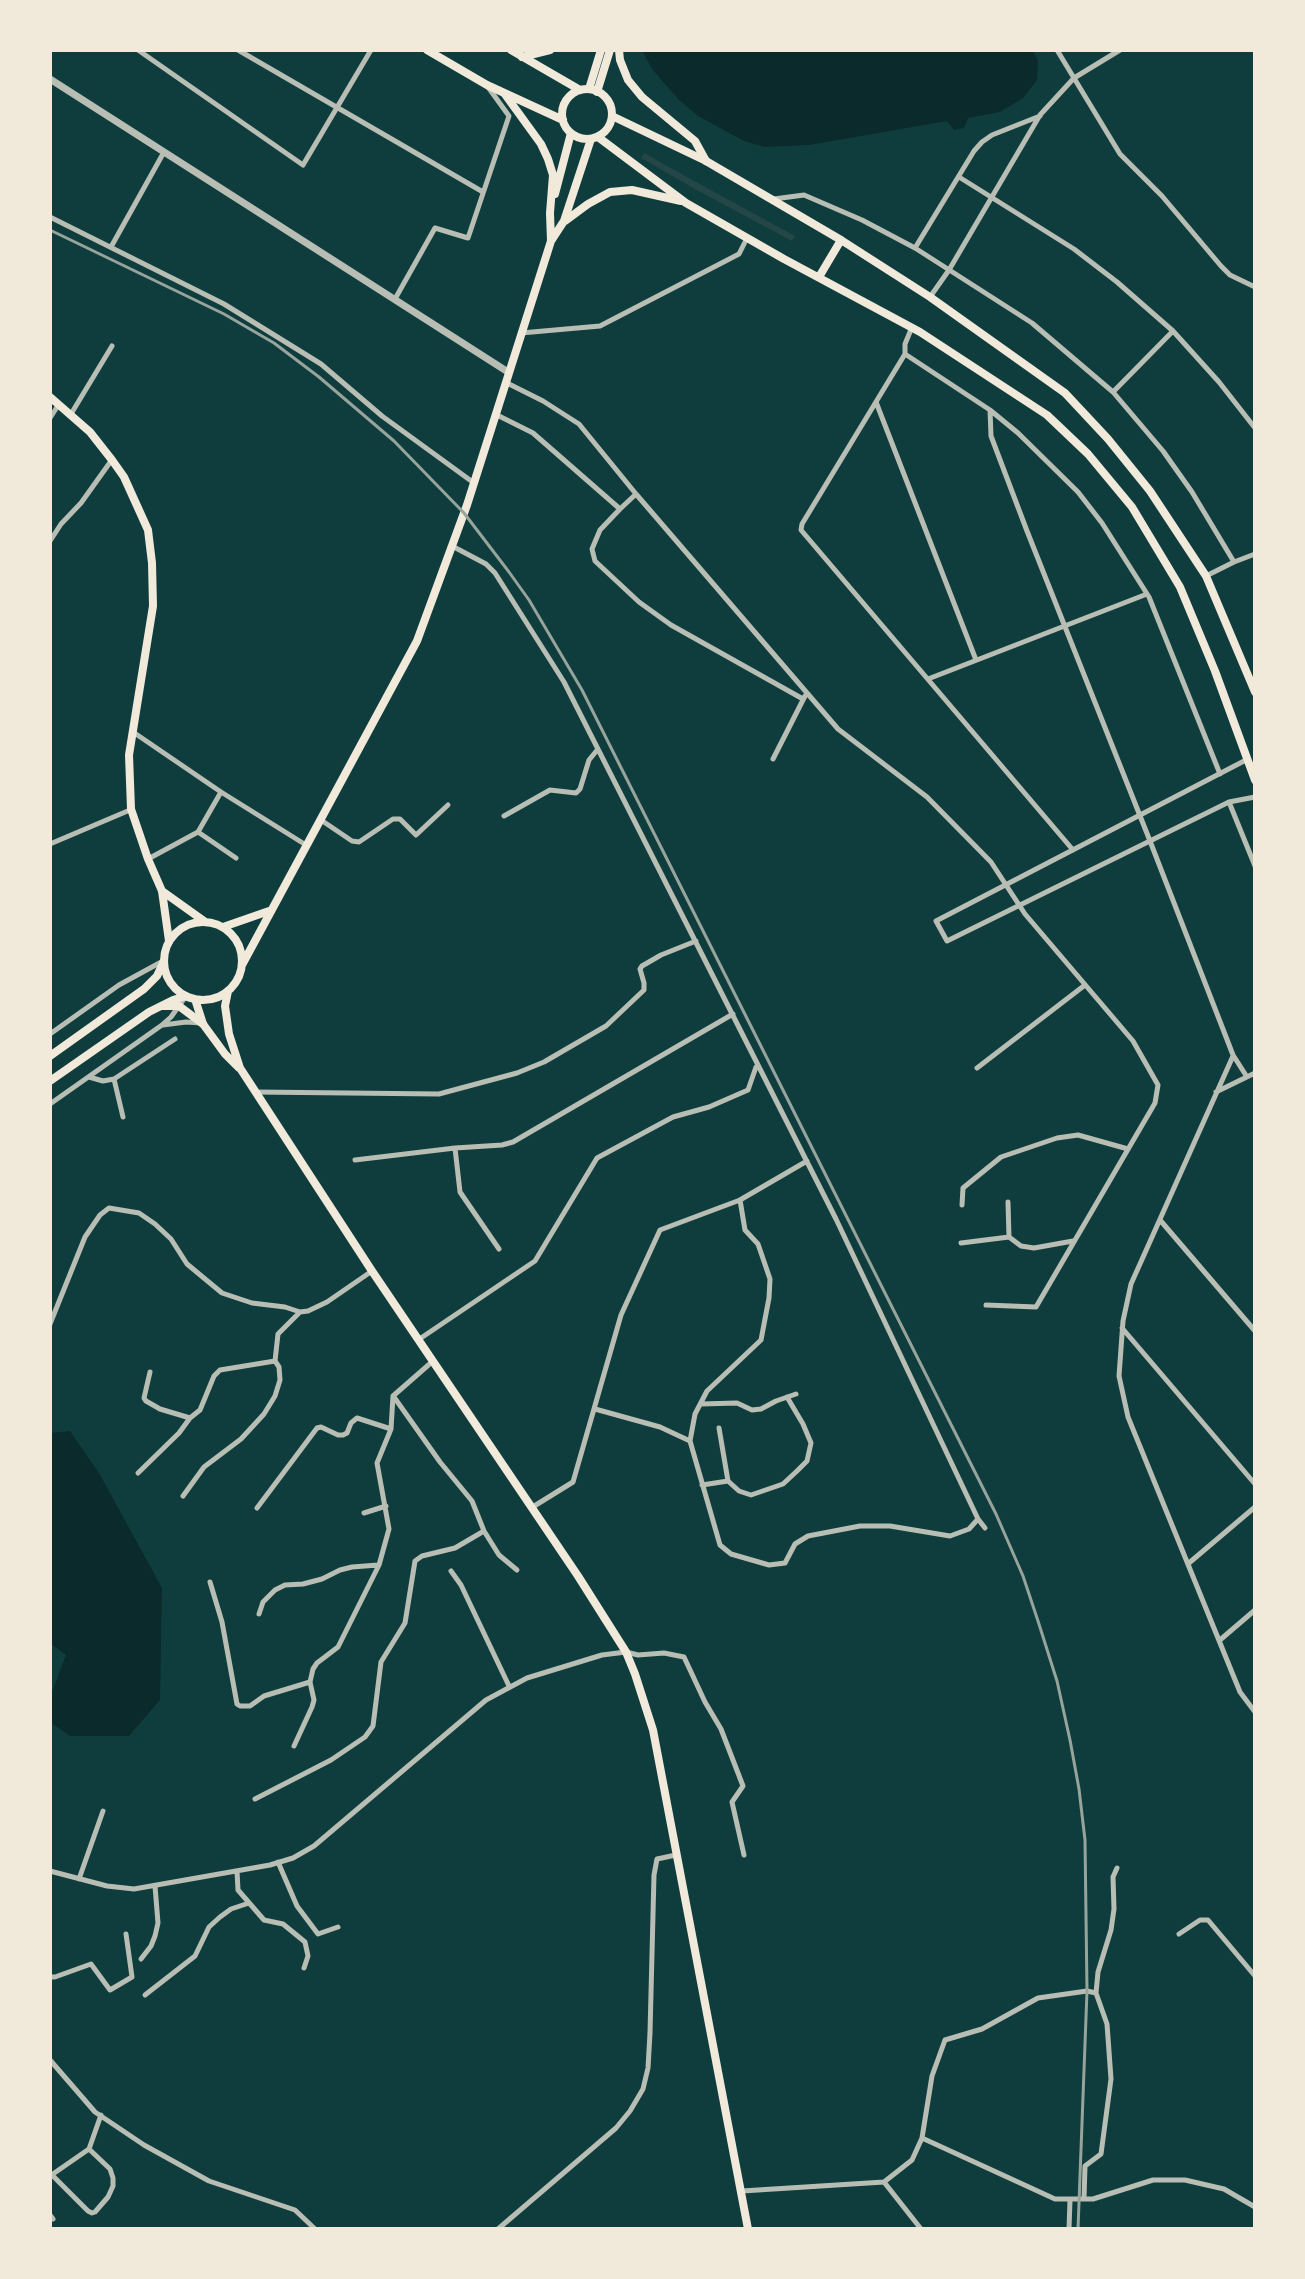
<!DOCTYPE html>
<style>
body{margin:0}
#map{position:relative;width:1305px;height:2279px;overflow:hidden;background:#0f3d3e;font-family:"Asap Condensed",sans-serif}
canvas{display:block}
.frame{position:absolute;inset:0;border:52px solid #f1e9da;pointer-events:none}
</style>
<div id="map">
<canvas width="1305" height="2279"></canvas>
<div class="frame"></div>
</div>
<script>
const context = document.querySelector('canvas').getContext('2d');
context.lineJoin = 'round';
function paint(path, color) {
  context.fillStyle = color;
  context.fill(path, 'evenodd');
}
function toPath(rows) {
  const path = new Path2D();
  for (const r of rows) {
    if (r.length === 3) {
      path.moveTo(r[0] + r[2], r[1]);
      path.arc(r[0], r[1], r[2], 0, 2 * Math.PI);
      continue;
    }
    path.moveTo(r[0], r[1]);
    for (let i = 2; i < r.length; i += 2) path.lineTo(r[i], r[i + 1]);
  }
  return path;
}
function strokePath(path, color, width, dash) {
  context.strokeStyle = color;
  context.lineWidth = width;
  context.lineCap = dash ? 'butt' : 'round';
  context.setLineDash(dash || []);
  context.stroke(path);
}
const green = toPath([
 [644,153,696,182,795,236,792,241,693,188,641,158]
]);
const water = toPath([
 [642,50,1033,50,1038,61,1037,80,1023,98,1000,112,968,118,964,128,954,130,947,121,809,145,765,147,744,141,698,116,678,99,652,69],
 [70,1431,99,1473,162,1588,160,1700,129,1736,70,1736,50,1722,50,1697,66,1655,50,1643,50,1433]
]);
const minor = toPath([
 [138,50,303,165,371,50],
 [238,50,483,192],
 [1057,50,1120,154,1162,196,1221,266,1230,275,1255,287],
 [959,177,1074,249,1117,282,1173,331,1219,382,1255,428],
 [774,199,804,195,862,220,915,248,1032,323,1113,392,1163,451,1192,492,1234,562],
 [50,217,224,304,321,364,382,416,474,483],
 [111,247,164,152],
 [915,248,974,151,982,142,992,135,1040,116],
 [930,297,949,270,1040,115,1074,78,1120,50],
 [395,299,435,228,468,238,509,116,488,87],
 [912,327,905,344,905,354,802,524,801,530,1073,850],
 [521,333,600,326,739,254,747,238],
 [905,354,990,410,1018,433,1078,492,1102,523,1149,597,1220,774],
 [505,382,543,401,579,424,636,494],
 [1113,392,1173,331],
 [876,402,976,660],
 [990,410,991,436,1027,531,1150,841,1233,1055,1247,1077],
 [71,414,112,346],
 [497,415,533,433,620,509,636,494,838,729,927,797,991,862,1025,914,1133,1041,1158,1085,1155,1103,1036,1307,986,1305],
 [50,418,59,404],
 [620,509,600,530,592,549,595,561,639,602,671,625,803,699],
 [50,541,61,524,81,503,111,461],
 [452,546,486,564,495,573,564,682,836,1219,978,1519,985,1528],
 [1206,576,1234,562,1255,554],
 [928,679,1147,594],
 [133,732,221,792,306,845],
 [773,759,805,696],
 [1246,760,936,921,947,941,1229,802,1255,797],
 [1229,802,1255,866],
 [504,816,550,790,576,793,580,789,589,760,598,749],
 [321,820,352,841,359,842,393,819,400,819,416,835,448,805],
 [198,832,236,858],
 [50,844,130,810],
 [148,859,198,832,221,792],
 [163,1025,186,1022,201,1023],
 [50,1034,119,985,163,961],
 [1233,1056,1131,1284,1123,1321,1119,1376,1128,1417,1240,1692,1255,1712],
 [977,1068,1085,985],
 [89,1077,103,1081,114,1079,175,1039],
 [114,1079,123,1117],
 [255,1092,439,1094,517,1073,544,1062,606,1026,644,990,644,983,640,969,642,966,661,955,696,941],
 [1216,1092,1255,1073],
 [50,1104,162,1025,171,1017,186,996],
 [455,1148,460,1192,499,1249],
 [355,1160,455,1148,502,1145,513,1142,733,1014],
 [740,1200,745,1230,758,1244,770,1279,769,1298,761,1340,707,1391,695,1414,690,1441,720,1545,731,1554,769,1565,785,1563,795,1544,808,1536,860,1526,890,1526,950,1536,969,1529,978,1519],
 [1008,1202,1009,1237],
 [962,1205,963,1188,1001,1157,1057,1138,1078,1135,1128,1149],
 [1160,1220,1255,1331],
 [961,1243,1009,1237,1021,1246,1034,1248,1073,1241],
 [50,1324,85,1237,100,1215,109,1208,139,1213,155,1224,171,1239,187,1264,222,1293,252,1303,285,1307,300,1312,308,1311,327,1302,372,1271],
 [1122,1328,1255,1484],
 [418,1340,535,1261,597,1158,673,1117,709,1107,748,1090,756,1067],
 [150,1372,144,1398,146,1401,160,1409,190,1418,200,1410,214,1376,220,1370,275,1361],
 [394,1397,440,1462,472,1501,484,1531,499,1555,517,1570],
 [701,1404,737,1403,752,1410,761,1409,776,1401,796,1394],
 [595,1409,660,1427,690,1441],
 [719,1428,728,1481],
 [138,1473,179,1433,190,1418],
 [702,1485,728,1481,739,1491,751,1495,783,1484,797,1471,807,1461,811,1443,803,1424,787,1397],
 [183,1496,204,1467,241,1439,264,1414,275,1396,280,1380,279,1367,275,1361,278,1334,300,1312],
 [257,1508,317,1428,321,1427,338,1435,343,1435,347,1433,351,1423,357,1418,391,1429],
 [531,1508,573,1482,621,1315,660,1230,740,1200,807,1161],
 [364,1513,386,1506],
 [1189,1563,1255,1507],
 [451,1571,461,1585,509,1686],
 [210,1582,222,1622,237,1704,240,1706,250,1706,264,1696,310,1682],
 [259,1614,263,1602,275,1590,285,1585,303,1584,322,1579,340,1570,352,1567,378,1565],
 [1220,1640,1255,1610],
 [294,1746,312,1707,314,1700,310,1682,313,1669,317,1663,338,1647,379,1565,389,1529,377,1463,391,1429,393,1396,433,1361],
 [255,1799,331,1760,365,1737,373,1726,381,1662,405,1623,415,1561,422,1556,455,1548,484,1531],
 [278,1862,297,1906,318,1934,338,1927],
 [50,1871,107,1886,134,1889,270,1865,293,1858,314,1846,486,1700,527,1678,602,1655,626,1652,638,1655,664,1653,684,1657,705,1702,721,1729,743,1786,732,1802,744,1855],
 [237,1871,238,1890,264,1920,283,1924,305,1942,308,1956,304,1968],
 [79,1879,103,1811],
 [1179,1934,1200,1920,1208,1920,1255,1976],
 [141,1959,151,1946,155,1936,158,1923,155,1886],
 [50,1977,55,1977,91,1964,110,1990,132,1977,126,1934],
 [1096,1993,1098,1972,1111,1930,1114,1909,1113,1877,1117,1868],
 [145,1995,195,1956,209,1927,220,1917,231,1909,249,1903],
 [50,2060,95,2112,144,2145,209,2181,295,2210,315,2229],
 [922,2138,1055,2199,1093,2199,1153,2180,1185,2180,1224,2189,1255,2207],
 [52,2175,88,2211,92,2213,95,2212,108,2197,113,2186,113,2178,110,2169,89,2149],
 [50,2176,89,2149,101,2115],
 [884,2182,921,2229],
 [742,2191,884,2182,912,2160,922,2138,932,2076,945,2040,982,2029,1038,1998,1087,1991,1096,1993,1107,2024,1111,2079,1101,2154,1085,2166,1084,2199],
 [50,2215,53,2219],
 [498,2229,616,2128,630,2111,643,2089,648,2068,650,2033,654,1875,657,1859,676,1855],
 [1069,2229,1070,2200]
]);
const tertiary = toPath([
 [50,79,508,372]
]);
const secondary = toPath([
 [619,50,620,60,628,80,642,97,695,141,706,161],
 [522,57,550,50],
 [589,89,601,50],
 [597,92,610,50],
 [50,397,90,432,112,460,124,477,148,530,152,563,153,606,129,755,131,809,148,859,162,891,169,941],
 [162,891,204,921],
 [164,1006,179,1006,203,1024],
 [50,1056,144,989,157,976,164,961],
 [50,1081,149,1012,173,1000,186,996]
]);
const primary = toPath([
 [427,50,487,85,563,120],
 [511,50,580,90],
 [587,114,25],
 [504,93,541,144,548,159,553,175,550,213,551,241],
 [612,116,706,161,841,240,930,297,1065,393,1108,439,1150,491,1206,576,1255,692],
 [598,137,686,203,784,259,920,332,1047,415,1088,454,1132,507,1180,587,1215,671,1255,780],
 [555,194,571,133],
 [565,221,588,204,610,192,632,190,681,201],
 [819,277,841,240],
 [203,961,39],
 [223,927,269,911],
 [242,965,417,641,467,505,551,241,564,221,591,139],
 [228,991,225,1006,229,1034,240,1068,372,1271,578,1576,626,1652,635,1674,653,1730,748,2229],
 [195,999,203,1024,225,1054,239,1068]
]);
const rail = toPath([
 [50,230,224,314,274,343,319,377,394,441,464,513,509,572,529,600,582,690,996,1514,1023,1576,1038,1621,1057,1681,1070,1740,1079,1789,1085,1840,1087,1991,1078,2229]
]);
paint(green, '#244646');
paint(water, '#0a2a2b');
strokePath(minor, '#b8beb3', 5);
strokePath(tertiary, '#b8beb3', 7);
strokePath(secondary, '#f1e9da', 8);
strokePath(primary, '#f1e9da', 8);
strokePath(rail, '#97a49c', 3);
</script>
